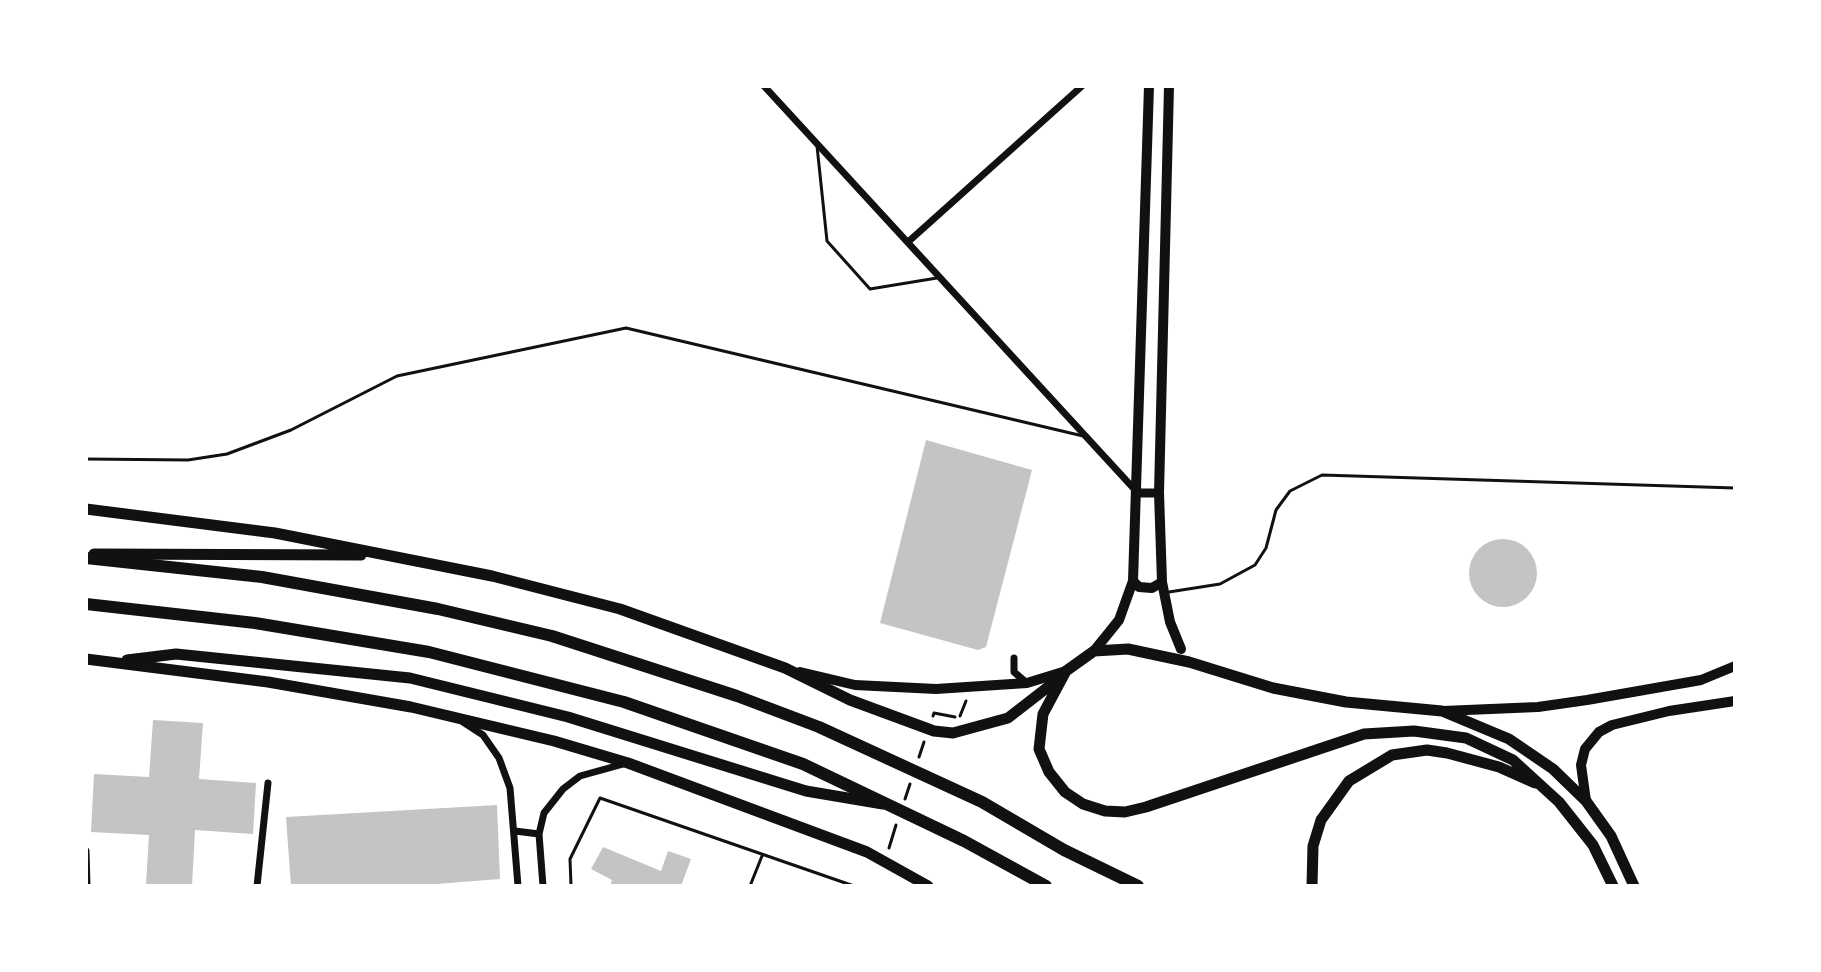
<!DOCTYPE html>
<style>
body{margin:0}
#map{position:relative;width:1821px;height:972px;overflow:hidden;background:#fff;font-family:Literata,serif}
canvas{display:block}
.frame{position:absolute;inset:0;border:88px solid #fff;pointer-events:none}
</style>
<div id="map">
<canvas width="1821" height="972"></canvas>
<div class="frame"></div>
</div>
<script>
const context = document.querySelector('canvas').getContext('2d');
context.lineJoin = 'round';
function paint(path, color) {
  context.fillStyle = color;
  context.fill(path, 'evenodd');
}
function toPath(rows) {
  const path = new Path2D();
  for (const r of rows) {
    if (r.length === 3) {
      path.moveTo(r[0] + r[2], r[1]);
      path.arc(r[0], r[1], r[2], 0, 2 * Math.PI);
      continue;
    }
    path.moveTo(r[0], r[1]);
    for (let i = 2; i < r.length; i += 2) path.lineTo(r[i], r[i + 1]);
  }
  return path;
}
function strokePath(path, color, width, dash) {
  context.strokeStyle = color;
  context.lineWidth = width;
  context.lineCap = dash ? 'butt' : 'round';
  context.setLineDash(dash || []);
  context.stroke(path);
}
const building = toPath([
 [926,440,1032,470,986,647,978,650,880,623],
 [1503,573,34],
 [153,720,203,723,199,779,256,783,253,834,195,830,192,886,146,884,149,835,91,832,94,774,149,777],
 [497,805,500,879,411,886,291,886,286,817],
 [603,847,661,871,668,851,691,859,681,886,610,886,612,880,591,869]
]);
const path = toPath([
 [933,716,934,713,955,717],
 [960,716,966,701],
 [919,757,924,742],
 [905,799,910,784],
 [889,848,896,825]
]);
const service = toPath([
 [817,146,827,241,870,289,937,278],
 [86,459,188,460,227,454,291,430,397,376,626,328,1083,436],
 [1169,592,1220,584,1255,565,1266,548,1276,510,1290,491,1322,475,1735,488],
 [1735,597,1735,606],
 [571,886,570,859,600,798,854,886],
 [750,886,762,856]
]);
const minor = toPath([
 [764,86,1136,491],
 [908,242,1082,86],
 [1014,658,1014,672,1027,683],
 [463,722,483,735,499,758,510,788,518,886],
 [515,831,539,834],
 [86,851,87,886],
 [257,886,268,783],
 [543,886,539,834,544,813,563,789,580,776,627,763]
]);
const tertiary = toPath([
 [1138,493,1159,493]
]);
const secondary = toPath([
 [1169,86,1159,493,1162,582,1170,622,1181,649],
 [1133,581,1139,587,1152,588,1162,582],
 [1094,651,1119,620,1133,581,1149,86],
 [800,672,855,685,936,689,1027,683,1066,671],
 [1443,711,1538,707,1587,700,1701,680,1735,666],
 [1586,801,1581,765,1585,749,1599,732,1612,725,1669,711,1735,701]
]);
const primary = toPath([
 [86,509,275,533,492,576,620,609,785,668,850,700,934,731,953,733,1008,718,1057,680],
 [94,554,361,555],
 [86,659,268,682,411,707,554,741,628,763,867,852,928,886],
 [127,660,176,654,410,678,568,717,806,791,883,804],
 [1312,886,1313,846,1321,820,1349,781,1392,755,1427,750,1447,753,1499,767,1535,783],
 [1613,886,1593,845,1559,802,1513,760,1466,738,1414,731,1364,734,1146,807,1125,812,1105,811,1083,804,1065,792,1049,772,1039,749,1043,714,1066,671,1094,651,1128,649,1189,662,1273,688,1346,702,1442,711,1509,739,1553,769,1586,801,1611,836,1634,886]
]);
const trunk = toPath([
 [86,558,262,577,438,609,552,636,737,696,819,727,982,802,1064,850,1138,886],
 [86,604,255,623,429,652,624,702,803,764,964,841,1046,886]
]);
paint(building, '#c4c4c4');
strokePath(path, '#111', 3);
strokePath(service, '#111', 3);
strokePath(minor, '#111', 7);
strokePath(tertiary, '#111', 9);
strokePath(secondary, '#111', 10);
strokePath(primary, '#111', 11);
strokePath(trunk, '#111', 12);
</script>
